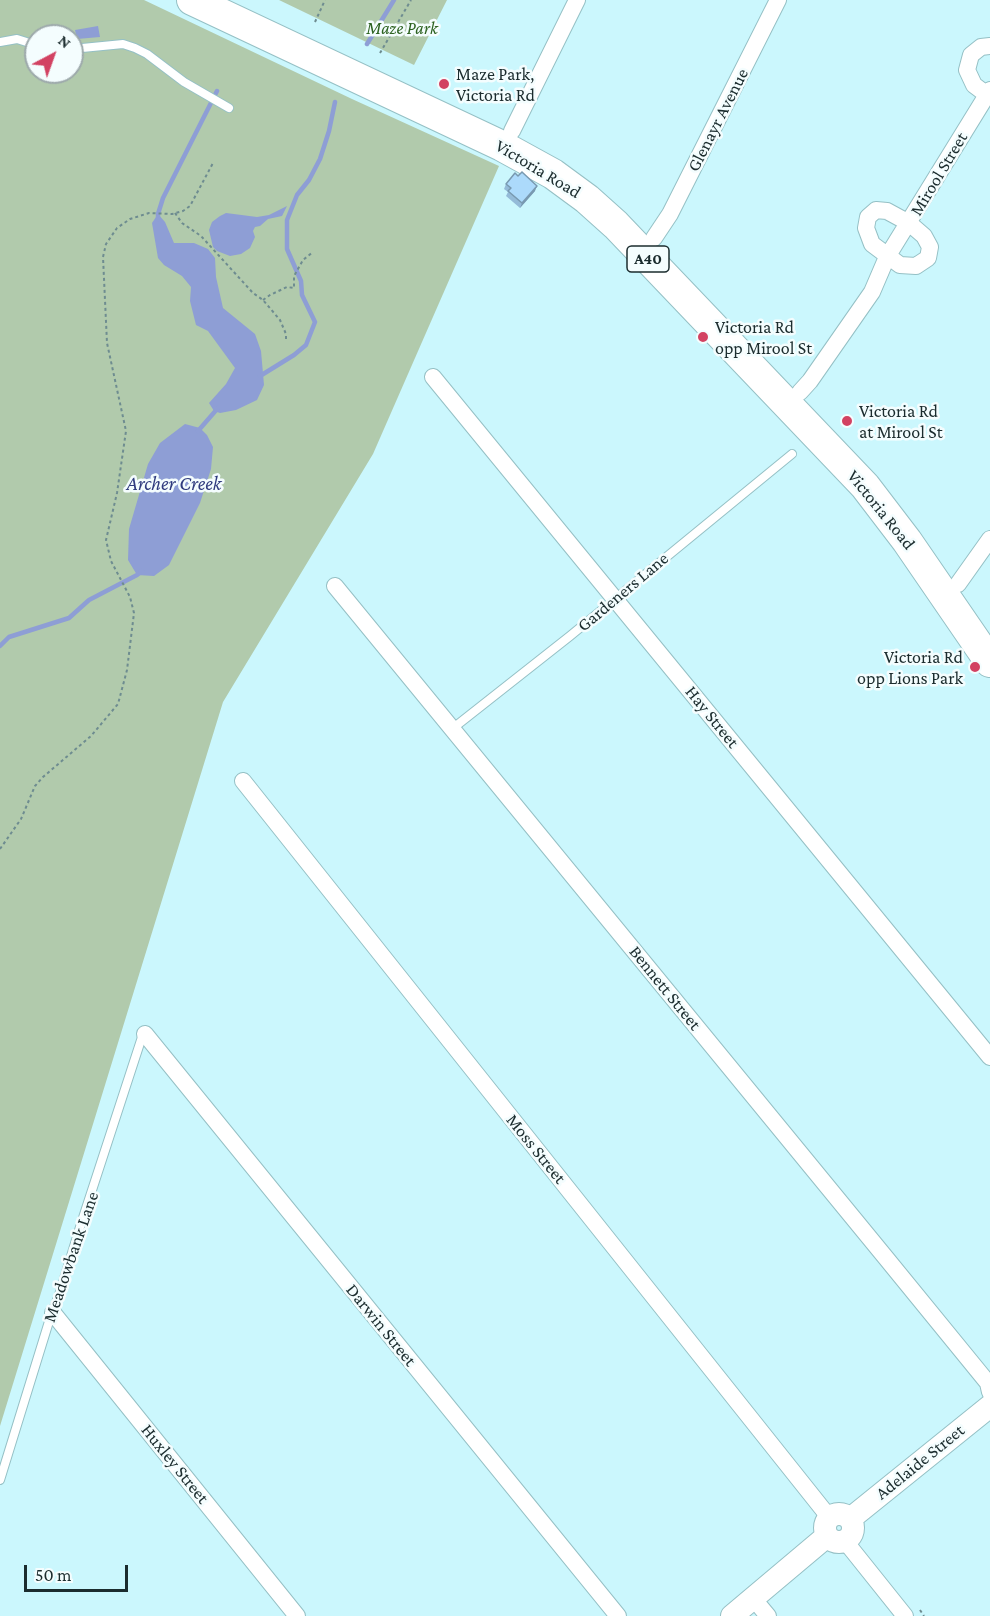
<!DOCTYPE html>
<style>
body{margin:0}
#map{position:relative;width:990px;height:1616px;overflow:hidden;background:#cbf7fd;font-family:"Crimson Pro",serif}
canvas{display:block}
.north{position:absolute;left:24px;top:24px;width:60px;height:60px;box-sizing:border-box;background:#f4fdfe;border:2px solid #9da9ab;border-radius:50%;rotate:41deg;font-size:16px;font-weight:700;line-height:24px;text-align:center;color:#1b2c2e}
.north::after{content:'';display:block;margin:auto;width:21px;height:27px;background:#d24262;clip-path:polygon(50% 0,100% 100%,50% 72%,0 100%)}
.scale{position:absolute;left:24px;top:1565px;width:104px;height:27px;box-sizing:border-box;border:3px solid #1b2c2e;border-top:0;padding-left:8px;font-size:18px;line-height:21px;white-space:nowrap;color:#1b2c2e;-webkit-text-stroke:4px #f4fdfe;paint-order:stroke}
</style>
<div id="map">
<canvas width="990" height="1616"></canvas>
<div class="north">N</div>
<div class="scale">50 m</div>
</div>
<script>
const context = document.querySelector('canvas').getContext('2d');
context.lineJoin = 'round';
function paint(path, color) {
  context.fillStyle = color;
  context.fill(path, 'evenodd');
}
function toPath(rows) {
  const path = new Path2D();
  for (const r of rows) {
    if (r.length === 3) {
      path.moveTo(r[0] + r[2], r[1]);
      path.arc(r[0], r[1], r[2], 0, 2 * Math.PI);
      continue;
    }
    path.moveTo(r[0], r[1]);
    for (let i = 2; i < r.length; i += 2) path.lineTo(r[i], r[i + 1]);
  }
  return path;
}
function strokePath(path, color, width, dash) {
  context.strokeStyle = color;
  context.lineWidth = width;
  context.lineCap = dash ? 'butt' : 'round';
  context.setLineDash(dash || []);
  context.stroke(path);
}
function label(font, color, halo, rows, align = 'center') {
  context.font = font + ' "Crimson Pro",serif';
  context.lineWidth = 5;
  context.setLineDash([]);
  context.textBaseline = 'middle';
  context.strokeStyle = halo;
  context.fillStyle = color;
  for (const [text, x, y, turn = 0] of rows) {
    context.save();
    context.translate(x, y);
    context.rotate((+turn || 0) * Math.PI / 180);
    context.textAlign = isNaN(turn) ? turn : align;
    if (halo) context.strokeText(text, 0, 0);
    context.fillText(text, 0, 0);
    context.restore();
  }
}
const green = toPath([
 [0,0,144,0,352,99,499,166,373,454,223,702,0,1426],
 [36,36,72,36,72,72,36,72],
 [279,0,447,0,414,65]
]);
const water = toPath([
 [98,26,100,37,77,39,75,30],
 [287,206,282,216,268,219,260,226,255,227,253,231,255,237,250,248,241,254,230,256,217,251,213,247,209,230,212,222,220,216,226,213,257,217,269,215],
 [158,214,165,222,174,243,194,243,208,249,215,258,216,277,223,308,255,334,261,351,264,385,257,400,236,410,220,413,214,411,209,403,226,384,235,368,208,331,196,325,190,301,191,287,182,276,164,265,158,258,152,223],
 [185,424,200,428,207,435,213,447,211,469,200,503,169,565,154,576,137,575,128,560,129,529,148,464,160,443]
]);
const stream = toPath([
 [367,44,394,0],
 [158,219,158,214,163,198,217,91],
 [260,376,294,355,306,345,315,322,302,295,301,281,287,249,287,220,297,195,309,180,320,159,329,131,335,102],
 [198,431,218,408],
 [0,646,9,637,69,618,89,600,137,575,142,571]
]);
const path = toPath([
 [315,22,325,0],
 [380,53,411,0],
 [175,213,182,223,201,236,253,293,263,300,280,320,286,334,286,342],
 [263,300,270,295,287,287,294,288,294,276,303,260,313,252],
 [0,849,21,819,35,786,43,777,91,736,118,704,127,670,134,613,130,597,111,561,106,540,117,493,126,431,107,343,103,257,106,244,117,228,130,219,149,213,172,214,183,211,190,206,213,163],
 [920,1610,924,1616]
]);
const lane = toPath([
 [0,42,17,39,36,45],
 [72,49,123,44,135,48,147,54,184,82,229,108],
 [452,729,570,636,792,454],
 [0,1480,51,1315,59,1295,80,1227,142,1037,145,1034]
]);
const street = toPath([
 [990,46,981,47,971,55,967,70,974,85,990,97],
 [512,131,577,0],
 [876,210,887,211,909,223,924,236,930,247,928,258,916,266,900,265,872,244,866,228,868,217,876,210],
 [654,238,670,214,778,0],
 [433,377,990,1057],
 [800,392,810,381,872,292,887,257,990,90],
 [958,584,990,539],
 [335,586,886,1258,988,1383,990,1392],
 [243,781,829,1517],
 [145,1034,618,1616],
 [53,1313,297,1616],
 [845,1541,905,1616],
 [753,1598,768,1616]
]);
const secondary = toPath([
 [839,1528,14],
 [850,1519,990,1406],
 [732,1616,827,1536]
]);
const highway = toPath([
 [192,0,502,146,553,174,587,199,616,225,865,486,907,541,990,662]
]);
const wall = toPath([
 [506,184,535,191,520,208,506,196,508,192,504,189]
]);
const shadedWall = toPath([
 [537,186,535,191,520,208,522,203]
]);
const building = toPath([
 [522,172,537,186,522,203,508,191,511,188,506,184,515,173,518,176,522,172]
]);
const markers = [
 [444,84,6,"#d24262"],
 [703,337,6,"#d24262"],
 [847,421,6,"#d24262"],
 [975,667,6,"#d24262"]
];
const shields = [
 [648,259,42]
];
const shieldNames = [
 ["A40",648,259]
];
const parkNames = [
 ["Maze Park",402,28]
];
const poiNames = [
 ["Maze Park,",456,74],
 ["Victoria Rd",456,95],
 ["Victoria Rd",715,327],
 ["opp Mirool St",715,348],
 ["Victoria Rd",859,411],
 ["at Mirool St",859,432],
 ["Victoria Rd",963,657,"right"],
 ["opp Lions Park",963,678,"right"]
];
const streetNames = [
 ["Glenayr Avenue",718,120,-63],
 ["Victoria Road",538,169,31],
 ["Mirool Street",939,174,-59],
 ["Victoria Road",881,510,51],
 ["Gardeners Lane",623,592,-40],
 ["Hay Street",712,717,51],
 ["Bennett Street",665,988,51],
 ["Moss Street",536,1149,51],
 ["Meadowbank Lane",71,1257,-71],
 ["Darwin Street",381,1325,51],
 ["Adelaide Street",920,1462,-39],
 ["Huxley Street",175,1464,51]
];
const waterNames = [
 ["Archer Creek",174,484]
];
paint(green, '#b1caac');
paint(water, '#8e9ed5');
strokePath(stream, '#8e9ed5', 4.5);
strokePath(lane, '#95c0c5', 10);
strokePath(street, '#95c0c5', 18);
strokePath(secondary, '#95c0c5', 24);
strokePath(highway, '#95c0c5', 32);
strokePath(path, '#6e8c90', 2, [3, 3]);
strokePath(lane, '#fff', 8);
strokePath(street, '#fff', 16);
strokePath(secondary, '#fff', 22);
strokePath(highway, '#fff', 30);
paint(wall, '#94bbd8');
paint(shadedWall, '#7899b0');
paint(building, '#acdafb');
strokePath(building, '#7899b0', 1.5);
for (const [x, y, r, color] of markers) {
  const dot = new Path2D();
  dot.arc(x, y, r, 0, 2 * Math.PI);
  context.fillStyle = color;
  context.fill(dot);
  strokePath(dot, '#f4fdfe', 2);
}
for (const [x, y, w] of shields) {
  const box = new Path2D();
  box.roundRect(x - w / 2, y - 13, w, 26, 4.5);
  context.fillStyle = '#f4fdfe';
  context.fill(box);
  strokePath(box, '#1b2c2e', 1.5);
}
label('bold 16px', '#1b2c2e', null, shieldNames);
label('italic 18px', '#2c6220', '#f4fdfe', parkNames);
label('18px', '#1b2c2e', '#f4fdfe', poiNames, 'left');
label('18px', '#1b2c2e', '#f4fdfe', streetNames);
label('italic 20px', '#2f3b7e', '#f4fdfe', waterNames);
</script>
